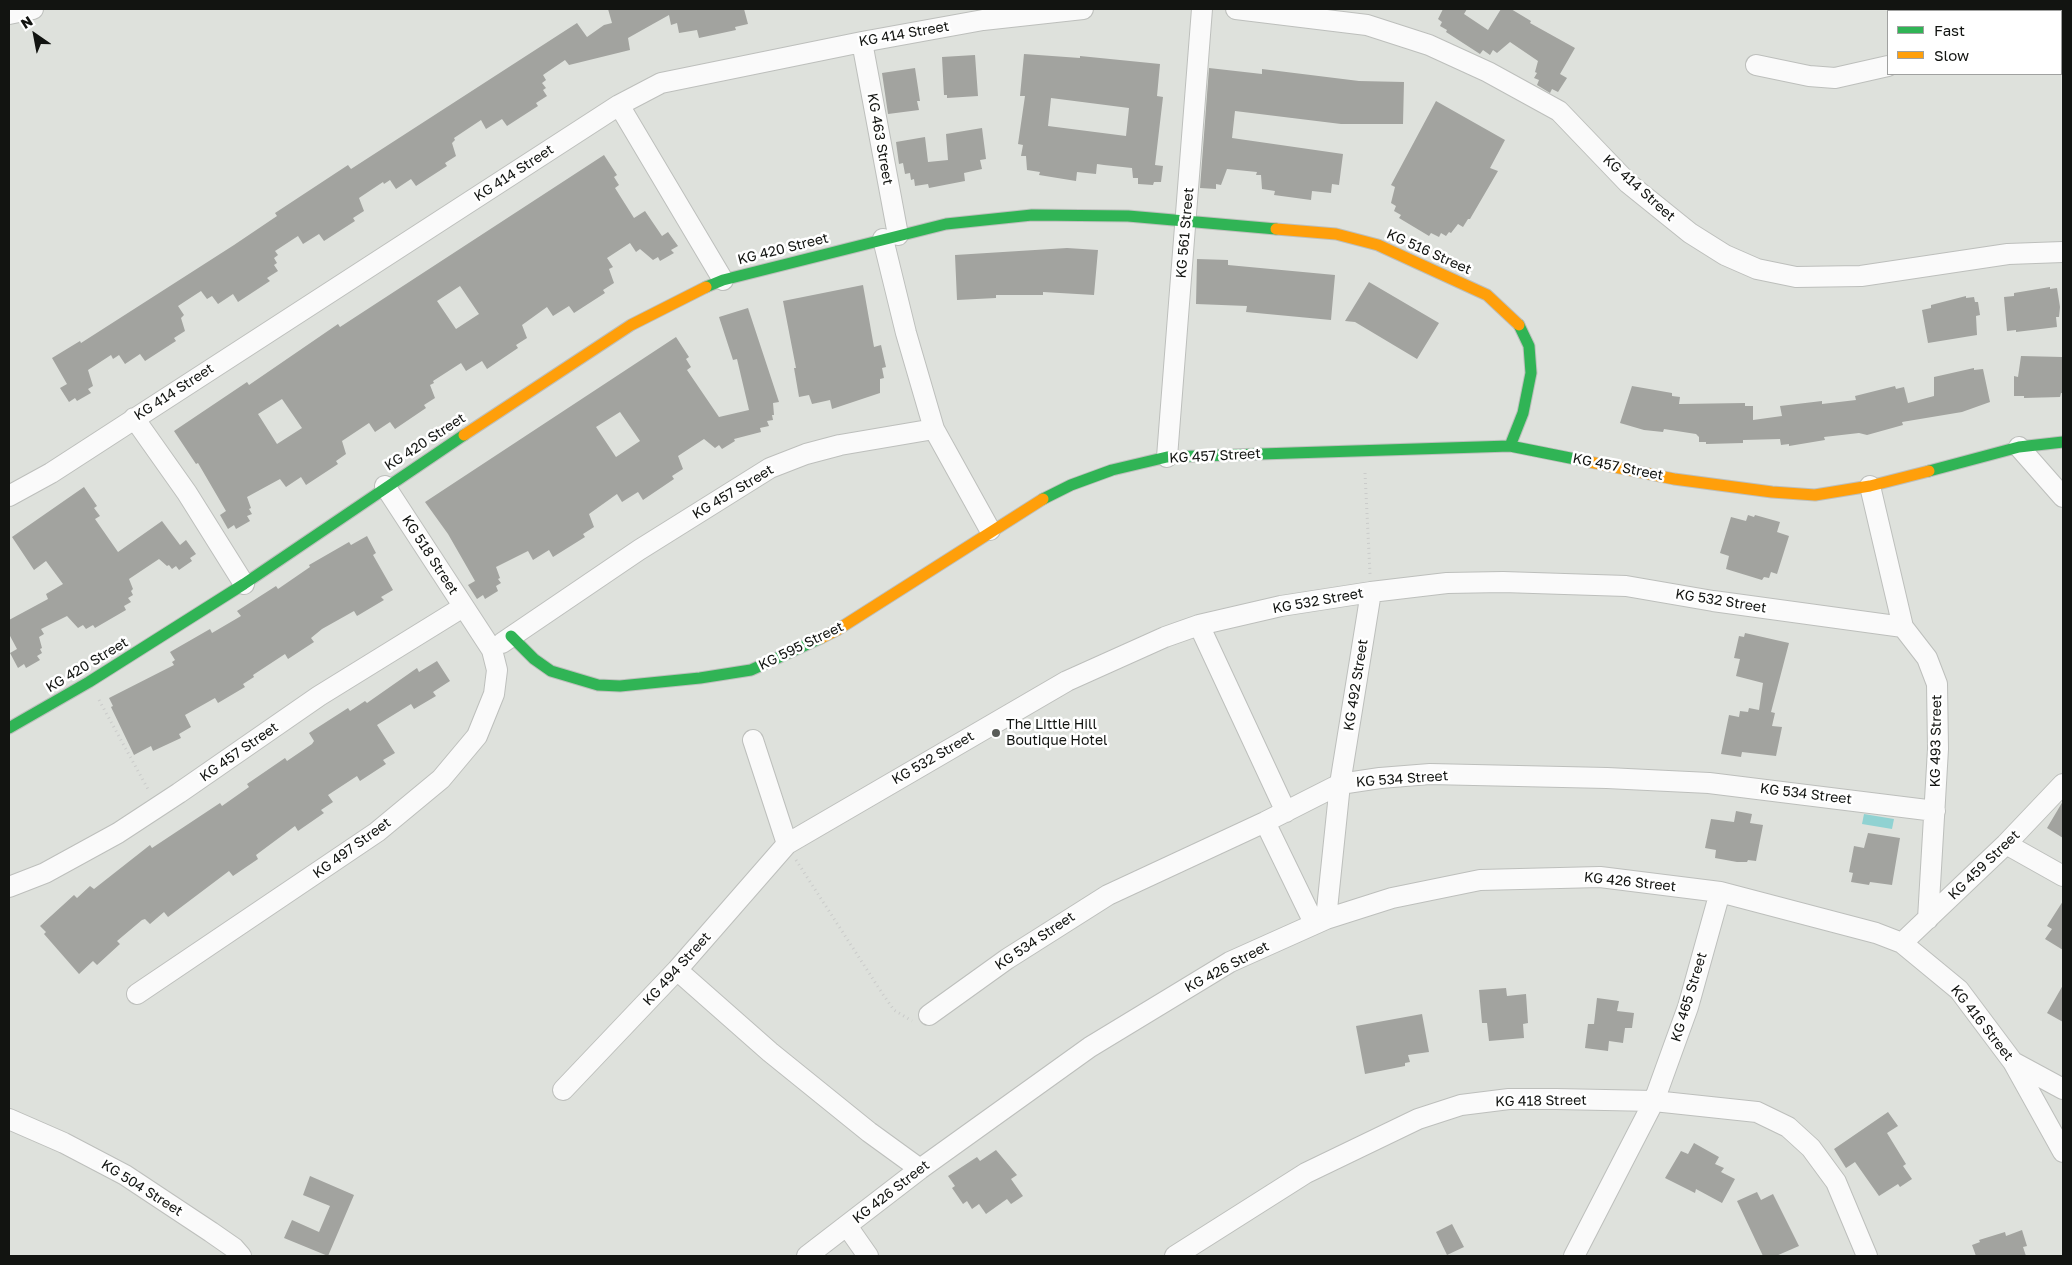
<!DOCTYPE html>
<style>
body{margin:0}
#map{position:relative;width:2072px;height:1265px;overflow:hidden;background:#dee1dc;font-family:"Golos Text",sans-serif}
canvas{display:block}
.frame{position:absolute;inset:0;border:10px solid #121411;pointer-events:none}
.legend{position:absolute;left:1887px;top:10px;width:175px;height:65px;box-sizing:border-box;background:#fff;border:1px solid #a0a1a0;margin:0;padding:6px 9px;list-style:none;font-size:15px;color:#121411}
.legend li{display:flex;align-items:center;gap:10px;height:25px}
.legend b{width:25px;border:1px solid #a0a1a0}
.north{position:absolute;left:10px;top:10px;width:50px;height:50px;-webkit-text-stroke:4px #fff;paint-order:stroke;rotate:327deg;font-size:14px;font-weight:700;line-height:20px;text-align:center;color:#121411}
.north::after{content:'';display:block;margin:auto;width:18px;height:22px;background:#121411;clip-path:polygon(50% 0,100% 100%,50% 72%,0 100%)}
</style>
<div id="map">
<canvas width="2072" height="1265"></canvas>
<div class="frame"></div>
<ul class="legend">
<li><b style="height:6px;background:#30b455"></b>Fast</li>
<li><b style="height:6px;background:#ff9f0a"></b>Slow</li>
</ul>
<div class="north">N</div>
</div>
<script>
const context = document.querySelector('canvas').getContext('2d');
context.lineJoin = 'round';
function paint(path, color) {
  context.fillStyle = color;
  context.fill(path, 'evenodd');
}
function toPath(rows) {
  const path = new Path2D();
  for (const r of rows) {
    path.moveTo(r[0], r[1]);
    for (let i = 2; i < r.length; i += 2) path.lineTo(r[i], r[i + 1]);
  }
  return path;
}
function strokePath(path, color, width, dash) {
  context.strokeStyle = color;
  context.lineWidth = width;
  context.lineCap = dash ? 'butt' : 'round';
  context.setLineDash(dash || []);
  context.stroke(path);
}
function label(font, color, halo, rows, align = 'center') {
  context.font = font + ' "Golos Text",sans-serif';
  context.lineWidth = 5;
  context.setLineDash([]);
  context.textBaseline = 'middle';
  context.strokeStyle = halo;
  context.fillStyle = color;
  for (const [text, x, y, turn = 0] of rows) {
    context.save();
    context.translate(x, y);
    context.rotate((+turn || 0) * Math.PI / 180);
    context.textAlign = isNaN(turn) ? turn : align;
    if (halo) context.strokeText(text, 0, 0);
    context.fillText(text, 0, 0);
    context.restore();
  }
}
const water = toPath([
 [1864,814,1894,819,1892,829,1862,824]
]);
const building = toPath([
 [608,9,744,9,748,24,735,27,736,30,699,38,697,30,679,33,677,23,671,25,669,15,628,38,630,50,569,65,565,60,543,75,546,80,542,83,546,88,543,90,547,96,536,103,538,106,507,126,502,119,486,129,481,120,454,138,455,140,452,143,456,156,445,163,447,166,416,186,411,179,396,189,390,180,384,184,383,182,359,198,364,211,353,218,355,221,324,241,319,234,303,244,298,236,275,251,278,255,274,258,277,263,274,265,278,271,267,278,270,281,238,302,233,294,218,304,212,296,207,299,201,291,178,306,184,315,181,318,185,331,174,338,176,341,145,361,140,354,125,364,119,355,113,359,111,355,88,370,93,386,88,389,91,393,77,401,75,398,69,402,60,388,67,384,52,358,80,341,81,343,234,245,277,216,275,213,348,165,351,169,577,23,587,37,604,25,612,23],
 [1443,9,1467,9,1464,14,1488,30,1501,9,1511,9,1531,21,1530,23,1575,48,1560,74,1567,78,1558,92,1552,89,1550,93,1537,85,1539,80,1534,78,1537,73,1535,72,1538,61,1510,42,1497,53,1493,50,1490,55,1483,50,1480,54,1446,32,1447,30,1440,26,1442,22,1438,19],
 [1024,54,1080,58,1080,56,1160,64,1157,96,1163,97,1155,165,1163,166,1161,182,1154,182,1153,185,1138,184,1138,178,1133,178,1132,168,1104,165,1097,164,1096,174,1077,172,1076,181,1039,175,1040,172,1027,170,1026,156,1021,156,1023,145,1018,144,1025,96,1020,96],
 [1051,98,1129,108,1126,136,1048,126],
 [975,55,978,96,947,98,947,95,944,95,942,57],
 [915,68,920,101,917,101,919,110,888,114,882,73],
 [1209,68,1262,74,1262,69,1359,81,1404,82,1403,124,1341,124,1235,111,1232,138,1343,154,1339,185,1332,184,1331,193,1312,191,1311,200,1274,195,1275,191,1262,189,1261,175,1256,175,1257,172,1227,169,1221,185,1216,184,1216,189,1200,188],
 [1436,101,1505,140,1490,168,1498,171,1470,219,1468,219,1463,227,1458,224,1451,233,1449,232,1446,236,1441,233,1439,237,1431,233,1429,236,1399,218,1401,215,1394,211,1396,206,1391,203,1395,187,1391,185],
 [982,128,986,159,980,160,982,169,964,173,965,181,929,188,928,184,915,186,914,179,911,180,910,173,905,174,903,163,899,164,896,142,925,137,928,162,948,160,946,134],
 [604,155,617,175,614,177,619,185,615,188,634,218,645,211,662,236,668,232,678,246,671,250,674,253,660,261,658,257,653,260,640,249,636,252,630,243,607,258,613,267,609,269,614,283,603,290,605,293,574,313,569,306,553,316,547,307,522,325,527,338,516,345,518,348,487,369,482,361,466,371,461,363,433,381,434,383,430,385,435,398,424,405,426,408,395,429,390,422,375,432,369,423,342,441,346,454,336,461,338,464,306,485,301,477,286,487,280,479,247,497,251,508,249,509,252,514,247,516,250,521,236,529,234,525,228,529,220,515,226,511,198,463,196,464,174,431,247,382,249,385,338,324,340,327],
 [460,286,479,314,456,329,437,301],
 [282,399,302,428,277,444,258,414],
 [1067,248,1098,250,1094,295,1043,292,1043,295,996,295,996,298,957,300,955,255],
 [1197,259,1228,260,1228,265,1335,275,1331,320,1246,312,1247,306,1196,304],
 [1369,282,1439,323,1417,359,1355,322,1345,321],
 [863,285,874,347,881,345,886,367,882,368,884,378,880,379,880,393,832,409,830,400,812,404,809,395,799,397,794,368,796,368,783,301],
 [2050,287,2050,289,2057,288,2060,307,2059,317,2056,317,2057,327,2016,332,2016,330,2007,331,2004,297,2014,296,2014,293],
 [1966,296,1966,298,1974,297,1975,302,1978,302,1980,315,1976,316,1977,335,1928,343,1922,310,1931,308,1931,305],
 [748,308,779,402,773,403,774,415,772,415,773,420,767,421,769,426,760,428,761,432,734,439,735,441,722,449,719,445,715,448,704,439,678,456,683,469,672,476,674,479,643,500,638,492,622,502,617,494,589,514,594,527,583,534,585,537,553,557,549,550,533,560,528,551,496,567,500,578,498,579,501,583,496,586,498,591,485,599,483,595,477,599,468,585,475,581,448,534,425,502,676,337,689,357,686,359,691,367,687,370,719,417,749,410,737,359,733,360,719,317],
 [620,412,640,441,616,457,596,427],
 [2021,356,2062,357,2063,393,2061,393,2060,397,2024,398,2024,396,2014,396,2014,376,2018,377],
 [1974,368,1974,370,1983,369,1990,402,1962,412,1902,422,1903,425,1867,435,1859,433,1824,437,1825,440,1789,446,1789,444,1781,445,1780,439,1743,440,1743,443,1706,444,1706,442,1699,442,1699,437,1696,434,1664,429,1663,432,1644,430,1620,423,1632,386,1672,393,1672,396,1680,397,1679,404,1745,403,1745,406,1753,406,1753,420,1782,416,1780,406,1822,401,1822,404,1856,400,1855,396,1895,386,1896,389,1904,387,1908,403,1934,396,1934,377],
 [84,487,97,506,94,508,100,516,95,519,118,552,162,521,180,545,186,540,196,554,190,558,192,561,179,570,176,566,172,569,169,565,167,566,159,559,129,579,133,589,131,591,133,595,128,598,131,602,124,606,126,610,95,628,93,625,86,629,83,625,78,628,67,616,41,629,44,634,39,637,42,648,40,649,42,653,37,656,40,660,26,668,24,664,18,668,10,653,17,649,9,634,9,620,48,599,46,594,63,584,46,561,34,570,12,537],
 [1748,515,1754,517,1755,515,1780,522,1777,532,1789,536,1777,574,1771,572,1769,578,1764,577,1762,580,1726,569,1729,556,1720,553,1731,517,1746,521],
 [367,536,376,553,373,555,393,590,381,597,384,600,357,616,354,611,322,629,311,638,314,642,288,659,285,654,253,675,254,677,243,684,245,687,218,703,215,698,185,715,191,727,179,734,181,738,153,751,151,746,134,755,111,707,113,706,109,698,174,665,172,662,175,660,170,652,210,629,212,633,241,616,237,611,276,586,278,589,310,567,309,565,349,542,351,545],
 [1745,633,1789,643,1771,712,1775,713,1772,726,1782,727,1776,756,1742,752,1741,757,1721,754,1729,715,1739,717,1740,711,1748,712,1749,708,1759,710,1763,683,1736,676,1740,659,1734,658,1739,636,1744,637],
 [437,661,450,681,433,692,436,696,414,709,411,704,377,725,395,753,383,760,386,764,360,781,357,776,328,795,333,802,321,810,324,813,298,831,295,826,256,855,258,859,233,876,229,871,168,917,164,912,150,924,145,919,142,920,117,941,120,944,97,965,93,961,79,974,44,934,46,932,40,926,74,895,77,898,90,886,94,889,150,845,152,848,220,803,222,806,249,787,247,784,285,758,287,761,312,744,314,741,309,733,348,708,350,711,365,701,367,703,417,668,419,672],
 [2063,801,2063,838,2047,828],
 [1736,811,1752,814,1750,823,1763,825,1756,861,1748,860,1747,862,1737,862,1715,858,1716,850,1705,848,1711,819,1734,822],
 [1868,833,1900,838,1892,885,1870,882,1869,885,1851,882,1853,873,1849,872,1854,846,1864,848],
 [2063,901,2063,950,2045,939,2052,929,2047,926],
 [2063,985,2063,1022,2047,1013],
 [1506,988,1507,996,1526,994,1528,1023,1523,1024,1524,1038,1489,1041,1487,1023,1482,1023,1479,990],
 [1597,998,1619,1001,1617,1011,1634,1013,1632,1028,1625,1028,1623,1043,1609,1041,1608,1051,1585,1048,1588,1024,1594,1024],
 [1422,1014,1429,1052,1408,1055,1410,1062,1405,1063,1405,1066,1365,1074,1356,1026],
 [1888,1112,1898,1126,1887,1133,1906,1164,1903,1166,1912,1179,1900,1187,1898,1184,1879,1196,1855,1162,1846,1168,1834,1149],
 [1694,1143,1719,1157,1715,1164,1724,1168,1721,1172,1735,1179,1722,1203,1696,1189,1695,1193,1665,1178,1681,1151,1688,1154],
 [996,1150,1017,1175,1011,1179,1023,1196,1011,1204,1007,1199,986,1214,979,1204,972,1209,967,1201,963,1204,952,1188,955,1186,948,1176,977,1157,980,1161],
 [310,1176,354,1195,328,1256,284,1238,292,1220,319,1232,330,1206,303,1195],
 [1757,1192,1761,1200,1773,1194,1799,1246,1776,1256,1763,1256,1737,1201],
 [1452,1224,1464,1247,1447,1255,1436,1232],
 [2022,1230,2027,1246,2023,1247,2026,1256,1976,1256,1972,1245,1980,1242,1979,1240,2005,1232,2006,1236]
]);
const path = toPath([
 [1365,473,1370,574],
 [99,700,149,791],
 [796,860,882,993,894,1010,912,1021]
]);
const street = toPath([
 [1236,9,1367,25,1429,45,1488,72,1559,111,1628,183,1690,233,1725,255,1757,269,1796,277,1861,276,2008,254,2063,252],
 [9,14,33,9],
 [2061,41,2063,41],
 [862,42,898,235],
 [1756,65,1809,76,1835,78,1888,66],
 [619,105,723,280],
 [883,239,906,333,934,429],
 [134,418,187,493,244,584],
 [2019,447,2063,497],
 [1167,457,1202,9],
 [1870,486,1903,627,1927,658,1937,684,1938,749,1928,919],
 [9,496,51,473,619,105,661,83,862,42,983,20,1083,9],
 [1199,625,1286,812],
 [502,643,639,550,770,468,806,454,840,445,934,429,990,530],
 [753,740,787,844],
 [1265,822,1314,923],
 [2006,844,2063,876],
 [9,887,45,873,118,833,179,793,319,696,463,607],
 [1326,919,1340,784,1371,592],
 [1902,943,2006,844,2063,784],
 [677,970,770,1052,869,1132,920,1169],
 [137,994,377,832,441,779,477,736,494,694,497,670,492,650,385,486],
 [929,1015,1007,959,1108,895,1265,822,1340,784,1380,778,1430,774,1607,778,1709,783,1935,811],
 [2013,1062,2063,1089],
 [563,1090,677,970,787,844,1067,681,1165,637,1199,625,1281,606,1371,592,1447,583,1503,582,1626,586,1713,601,1903,627],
 [9,1119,64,1143,125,1175,211,1232,234,1248,241,1256],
 [847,1226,868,1256],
 [807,1256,920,1169,1090,1047,1230,962,1326,919,1392,898,1480,880,1600,877,1720,892,1876,933,1902,943,1959,990,2013,1062,2063,1152],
 [1175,1256,1306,1173,1418,1119,1461,1105,1509,1099,1556,1099,1654,1101,1757,1112,1788,1127,1811,1148,1836,1182,1867,1256],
 [1574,1256,1654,1101,1688,1007,1720,892]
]);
const fast = toPath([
 [706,287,723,280,946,224,1032,215,1128,216,1276,229],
 [1510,446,1523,413,1531,373,1529,346,1519,325],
 [1929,471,2019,447,2063,442],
 [1043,499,1071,485,1112,470,1167,457,1510,446,1590,462],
 [511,636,534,659,551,671,598,685,620,686,700,678,751,670,821,638],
 [9,728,89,682,244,584,464,435]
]);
const slow = toPath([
 [1276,229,1336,234,1378,245,1487,295,1519,325],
 [464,435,631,325,706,287],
 [1590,462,1674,479,1772,492,1815,495,1870,486,1929,471],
 [821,638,837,630,1043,499]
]);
const markers = [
 [996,733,5,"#595c58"]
];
const streetNames = [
 ["KG 414 Street",904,34,-10],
 ["KG 463 Street",880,139,80],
 ["KG 414 Street",514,173,-33],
 ["KG 414 Street",1639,188,42],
 ["KG 561 Street",1185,233,-85],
 ["KG 420 Street",783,249,-14],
 ["KG 516 Street",1429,252,24],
 ["KG 414 Street",174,392,-33],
 ["KG 420 Street",425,442,-33],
 ["KG 457 Street",1215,456,-3],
 ["KG 457 Street",1618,467,11],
 ["KG 457 Street",733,492,-31],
 ["KG 518 Street",430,555,57],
 ["KG 532 Street",1318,601,-10],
 ["KG 532 Street",1721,601,9],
 ["KG 595 Street",801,646,-26],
 ["KG 420 Street",87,665,-31],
 ["KG 492 Street",1356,685,-81],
 ["KG 493 Street",1936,741,-89],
 ["KG 457 Street",239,752,-35],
 ["KG 532 Street",933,758,-30],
 ["KG 534 Street",1402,779,-4],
 ["KG 534 Street",1806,794,7],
 ["KG 497 Street",352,848,-36],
 ["KG 459 Street",1984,865,-44],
 ["KG 426 Street",1630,882,6],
 ["KG 534 Street",1035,941,-34],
 ["KG 426 Street",1227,967,-28],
 ["KG 494 Street",677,969,-48],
 ["KG 465 Street",1689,997,-73],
 ["KG 416 Street",1982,1023,52],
 ["KG 418 Street",1541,1101,-1],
 ["KG 504 Street",142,1188,32],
 ["KG 426 Street",891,1192,-38]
];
const poiNames = [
 ["The Little Hill",1006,725],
 ["Boutique Hotel",1006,741]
];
paint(water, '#90d2d2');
paint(building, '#a2a39f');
strokePath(street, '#bdbfbc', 22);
strokePath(fast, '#bdbfbc', 13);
strokePath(slow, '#bdbfbc', 13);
strokePath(path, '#cacbca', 3, [1, 4]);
strokePath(street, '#fafafa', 20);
strokePath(fast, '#30b455', 11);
strokePath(slow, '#ff9f0a', 11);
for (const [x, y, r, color] of markers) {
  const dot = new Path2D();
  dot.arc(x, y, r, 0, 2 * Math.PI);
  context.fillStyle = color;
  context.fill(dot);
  strokePath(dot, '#fff', 2);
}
label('14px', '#121411', '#fff', streetNames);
label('14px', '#121411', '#fff', poiNames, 'left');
</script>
